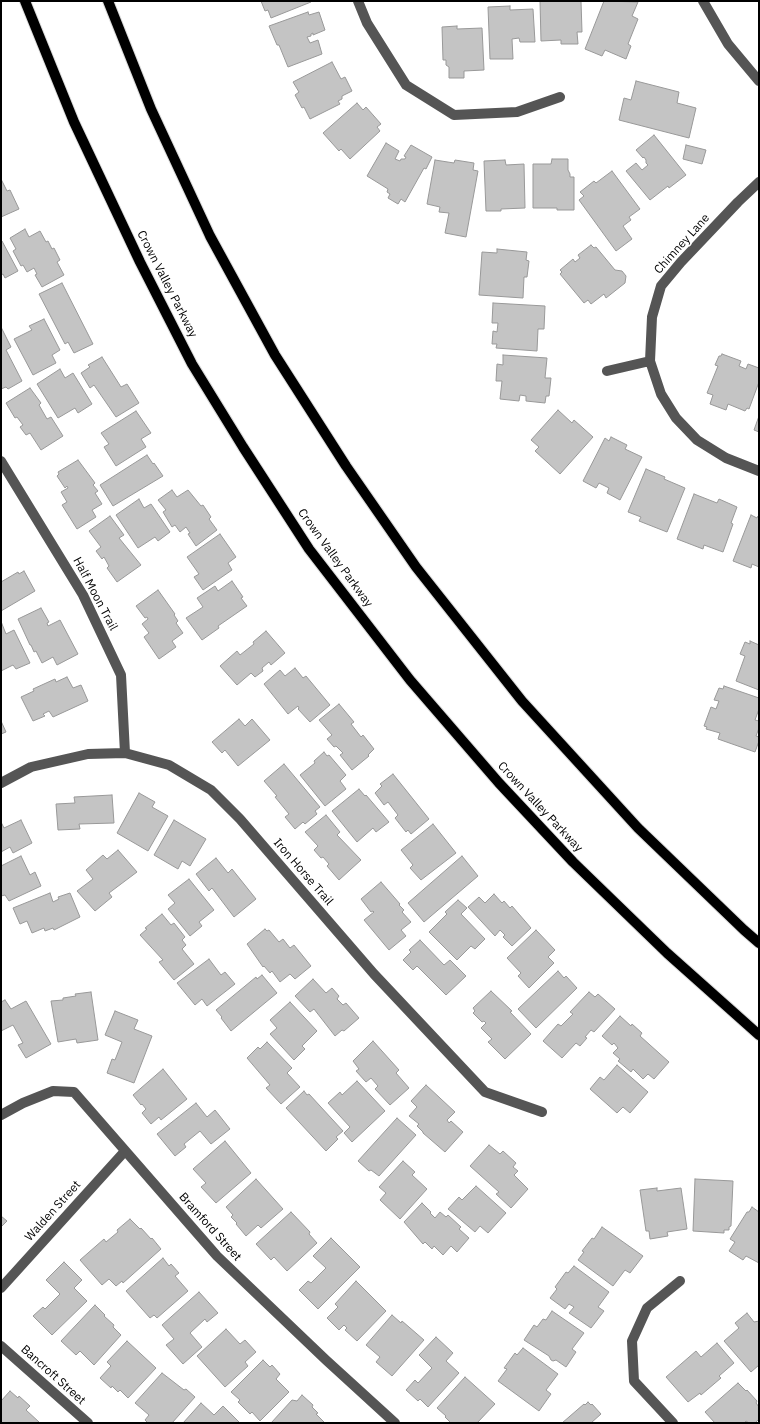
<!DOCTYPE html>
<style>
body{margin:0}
#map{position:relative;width:760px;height:1424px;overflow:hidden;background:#fff;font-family:"IBM Plex Sans",sans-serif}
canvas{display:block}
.frame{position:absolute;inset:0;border:2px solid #000;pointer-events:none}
</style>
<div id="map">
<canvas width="760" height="1424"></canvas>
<div class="frame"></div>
</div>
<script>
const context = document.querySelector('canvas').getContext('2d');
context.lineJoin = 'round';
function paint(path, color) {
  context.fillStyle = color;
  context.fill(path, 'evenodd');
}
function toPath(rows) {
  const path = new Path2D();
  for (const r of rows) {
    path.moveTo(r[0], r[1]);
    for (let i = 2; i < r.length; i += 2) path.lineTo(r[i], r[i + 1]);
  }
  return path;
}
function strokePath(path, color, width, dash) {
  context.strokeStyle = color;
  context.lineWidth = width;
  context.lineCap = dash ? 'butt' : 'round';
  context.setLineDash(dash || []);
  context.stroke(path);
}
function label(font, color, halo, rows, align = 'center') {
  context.font = font + ' "IBM Plex Sans",sans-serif';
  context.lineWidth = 3;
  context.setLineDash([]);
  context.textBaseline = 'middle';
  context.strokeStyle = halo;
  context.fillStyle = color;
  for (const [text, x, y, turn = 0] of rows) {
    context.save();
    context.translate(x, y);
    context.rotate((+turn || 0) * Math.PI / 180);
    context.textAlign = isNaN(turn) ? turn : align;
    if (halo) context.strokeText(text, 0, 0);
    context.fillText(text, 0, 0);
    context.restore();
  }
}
const building = toPath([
 [261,1,311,1,311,2,271,18,268,10,265,11,261,1],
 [540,1,581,1,582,32,577,32,578,44,561,44,561,40,541,41,540,1],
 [604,1,638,2,632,16,638,19,628,44,631,46,626,59,605,50,602,56,585,49,604,1],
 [510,6,510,10,533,9,535,42,520,42,519,38,512,39,513,59,490,59,488,7,510,6],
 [308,12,309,15,319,12,325,30,313,35,313,33,311,34,311,36,307,37,310,43,318,40,322,54,288,67,279,45,277,45,269,26,308,12],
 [457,26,457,29,482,28,484,70,464,71,464,78,449,78,449,67,446,65,446,60,443,60,442,27,457,26],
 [332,62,341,79,345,77,352,91,342,96,342,99,338,101,340,104,310,119,304,107,302,108,295,95,299,92,293,82,332,62],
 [636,81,679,92,677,103,696,108,689,138,619,120,624,98,631,100,636,81],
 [357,103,363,110,366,107,381,124,377,127,380,131,350,159,341,149,339,151,323,133,357,103],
 [654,135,686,175,669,188,668,186,650,200,626,171,636,163,642,170,648,165,646,163,646,160,644,157,643,158,636,150,654,135],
 [386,143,399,151,395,159,400,161,401,159,405,159,406,157,404,156,411,145,432,157,426,169,424,168,405,202,401,199,398,204,388,198,390,194,387,192,388,189,367,176,386,143],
 [686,145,706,150,702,164,683,159,686,145],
 [552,159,568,159,568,170,570,174,570,177,574,177,574,210,557,210,557,208,533,208,533,164,551,164,552,159],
 [435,160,454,163,455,160,474,163,473,170,478,171,466,237,445,233,449,213,439,212,440,207,427,204,435,160],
 [505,160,506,165,524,164,525,208,501,209,501,211,486,211,484,161,505,160],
 [612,171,640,209,629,217,631,220,623,226,632,239,616,251,579,200,584,196,580,192,594,181,596,183,612,171],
 [1,179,7,191,10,190,19,209,1,217,1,179],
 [25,229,29,237,40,231,46,242,48,241,52,249,54,248,60,260,57,262,64,275,42,287,35,275,37,274,34,268,27,272,23,265,21,266,13,251,16,249,10,238,25,229],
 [1,241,2,241,18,271,5,278,3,274,1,275,1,241],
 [591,245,594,248,596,247,615,270,622,271,626,276,625,283,606,298,604,294,591,304,588,300,584,303,560,274,562,272,560,270,573,259,575,262,580,258,578,255,591,245],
 [497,249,527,252,526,260,529,261,527,277,524,277,523,298,479,295,482,252,497,253,497,249],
 [62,283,93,344,74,353,68,342,65,344,39,294,62,283],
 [493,303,545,306,544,329,538,329,537,351,496,348,497,344,492,344,493,331,497,332,498,323,492,323,493,303],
 [44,319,60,350,52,355,56,363,33,375,14,339,32,330,29,326,44,319],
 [1,327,11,347,6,350,22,381,8,389,6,387,1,389,1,327],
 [722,354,741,361,739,366,746,369,748,364,759,368,759,382,749,409,747,408,745,411,728,404,726,410,710,404,713,395,707,393,718,366,715,365,719,356,721,356,722,354],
 [503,355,547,358,545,378,551,378,549,396,546,396,545,403,526,401,526,396,520,395,519,401,500,399,502,381,496,381,497,364,503,365,503,355],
 [102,357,121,387,127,384,139,403,116,417,94,385,90,388,81,373,90,367,88,365,102,357],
 [60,369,65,378,73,373,92,404,78,413,75,408,58,418,37,384,60,369],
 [30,388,41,403,39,405,47,419,51,417,63,436,41,450,30,433,26,435,20,427,23,425,17,417,15,418,6,403,30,388],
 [558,410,572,423,574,420,593,437,560,474,535,451,539,447,531,440,558,410],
 [136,411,151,433,141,439,146,447,116,466,104,447,109,444,101,433,136,411],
 [759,416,759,432,754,430,759,416],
 [611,437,627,445,625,449,642,457,620,500,607,493,609,488,599,483,596,488,583,481,605,438,609,441,611,437],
 [147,455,153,464,154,463,163,476,113,506,100,485,147,455],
 [78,460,95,483,93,485,98,491,95,493,102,504,92,510,96,517,77,529,62,505,67,502,61,492,68,488,67,486,65,488,57,476,59,474,58,472,78,460],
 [646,469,665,477,664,479,685,488,667,532,639,521,641,517,628,512,646,469],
 [172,490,177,497,188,490,201,506,203,505,211,517,209,519,217,530,196,546,188,534,190,533,186,527,180,532,175,525,172,527,163,512,166,510,158,500,172,490],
 [694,494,717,503,719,499,737,507,731,523,733,524,723,552,704,545,703,549,677,539,694,494],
 [139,499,144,508,151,504,170,532,158,541,155,537,138,548,116,515,139,499],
 [751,515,757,518,758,516,759,516,759,567,752,564,751,568,733,561,751,515],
 [110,516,124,535,119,538,141,565,117,582,107,568,109,566,104,557,102,559,96,551,101,547,89,531,110,516],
 [220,534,236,557,228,563,232,570,203,590,194,577,199,574,187,557,220,534],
 [24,571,35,591,1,611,1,582,18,572,19,574,24,571],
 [232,581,243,597,241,598,247,606,218,626,219,628,202,640,186,618,203,607,197,598,215,586,218,591,232,581],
 [158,590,175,614,174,615,178,621,176,623,183,633,172,641,176,647,159,659,144,637,149,633,142,624,148,619,147,617,145,618,136,606,158,590],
 [41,608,49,622,47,623,48,626,60,620,78,654,57,665,53,657,42,663,36,651,34,652,31,645,30,645,18,619,41,608],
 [2,624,6,634,14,630,30,663,16,669,13,665,1,671,1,625,2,624],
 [266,631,285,653,271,665,269,662,262,668,263,671,255,677,251,673,237,685,220,666,237,651,240,655,254,644,253,642,266,631],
 [750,641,759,645,759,690,736,681,745,656,740,654,745,642,750,644,750,641],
 [295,668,303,678,306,676,330,705,310,722,298,709,299,708,298,706,288,714,264,684,280,670,285,676,295,668],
 [67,677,73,688,81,685,88,701,53,717,49,711,43,714,45,716,33,721,21,697,34,691,33,689,55,679,56,682,67,677],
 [724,686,759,698,759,709,755,720,759,721,759,728,756,736,759,737,759,741,755,752,718,739,720,733,706,729,707,727,704,726,711,707,716,709,719,701,714,700,719,688,723,689,724,686],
 [339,704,354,722,351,724,361,737,363,735,374,749,368,755,369,756,352,770,340,755,343,753,336,746,334,747,327,739,332,735,319,720,339,704],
 [239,719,245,726,252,719,270,740,238,766,225,750,222,753,212,742,239,719],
 [1,721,6,732,1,734,1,721],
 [324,752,327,756,329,755,346,775,340,781,346,789,325,806,300,775,315,763,314,761,324,752],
 [284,764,320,807,315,811,317,814,305,824,303,822,295,829,285,817,289,814,275,797,277,796,264,781,284,764],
 [393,774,429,819,411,834,408,830,406,832,395,818,398,815,388,802,384,805,375,793,382,786,380,784,393,774],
 [359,789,365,796,366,795,389,822,376,832,373,828,357,842,332,811,359,789],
 [139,793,155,802,152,807,168,816,148,851,117,833,139,793],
 [112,795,114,823,79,824,80,829,58,830,56,804,75,803,74,797,112,795],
 [326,815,340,832,337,835,361,860,339,880,327,866,329,864,323,857,321,858,314,850,318,846,305,832,326,815],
 [21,820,32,843,13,853,10,847,1,852,1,822,4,828,21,820],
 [174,820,206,839,190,866,182,861,178,869,154,855,174,820],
 [433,824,456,853,421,880,410,868,413,865,401,850,433,824],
 [118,850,137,872,109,893,112,897,95,911,77,891,93,879,86,870,103,855,107,859,118,850],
 [21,856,30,875,35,872,41,886,9,901,5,895,1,896,1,866,21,856],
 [462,856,478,876,424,922,408,903,462,856],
 [216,858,228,873,232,869,256,899,234,917,212,888,209,891,196,874,216,858],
 [189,879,214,910,199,922,202,926,190,936,168,909,175,903,168,895,189,879],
 [381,882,400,904,399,905,404,910,402,912,411,922,401,930,406,936,389,950,364,920,374,912,373,911,371,912,361,899,381,882],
 [50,893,53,902,59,899,58,897,70,893,80,917,54,930,53,928,45,931,44,928,32,933,27,921,20,924,13,908,50,893],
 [494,894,502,903,504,901,510,908,512,906,531,928,512,946,503,937,505,935,500,930,495,936,468,907,479,897,485,903,494,894],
 [458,900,467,908,461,914,485,939,475,949,471,946,457,960,429,932,447,914,445,912,458,900],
 [162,914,171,925,174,923,185,937,182,940,186,945,182,949,194,964,174,980,159,962,163,960,140,935,147,929,145,928,162,914],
 [265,929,267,931,269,930,279,942,283,939,290,948,294,945,311,966,295,979,290,974,280,982,272,971,270,973,264,966,263,967,247,944,265,929],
 [536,930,555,950,548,957,554,963,529,988,518,976,521,973,507,958,536,930],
 [420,940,444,965,450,960,466,976,446,995,417,966,413,970,403,960,411,952,409,950,420,940],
 [209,959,221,975,225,972,235,984,207,1006,202,999,195,1005,177,983,209,959],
 [558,971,564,978,566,976,577,988,536,1028,518,1009,558,971],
 [262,975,277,993,231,1031,221,1018,222,1017,216,1010,256,977,257,979,262,975],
 [313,979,326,993,332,988,339,996,337,999,343,1005,346,1003,359,1018,344,1031,342,1030,335,1036,314,1009,310,1012,295,996,313,979],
 [491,991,512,1011,510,1012,531,1034,505,1059,488,1042,492,1039,481,1028,486,1023,484,1021,482,1022,473,1013,475,1011,473,1008,491,991],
 [91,992,98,1040,77,1043,76,1039,58,1042,51,1001,63,1000,63,998,76,996,75,994,91,992],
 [589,992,595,997,598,994,615,1009,594,1032,591,1030,585,1037,587,1038,580,1046,576,1043,562,1058,543,1041,558,1024,561,1026,573,1014,570,1012,589,992],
 [5,1000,11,1009,26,1001,51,1044,26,1058,18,1045,23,1043,13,1025,1,1031,1,1002,5,1000],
 [290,1002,317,1031,302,1046,305,1049,294,1060,270,1034,277,1028,270,1020,290,1002],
 [115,1011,138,1020,134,1029,152,1036,134,1083,107,1073,112,1059,115,1060,122,1042,105,1035,115,1011],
 [620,1016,631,1026,632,1024,642,1033,640,1036,669,1062,654,1079,648,1074,643,1079,633,1069,631,1072,618,1061,620,1059,613,1053,618,1048,614,1043,612,1045,602,1036,620,1016],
 [373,1041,399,1070,396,1073,409,1088,390,1105,375,1089,378,1086,371,1078,366,1082,356,1071,359,1069,353,1061,373,1041],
 [267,1042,292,1068,287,1073,300,1087,281,1104,266,1088,270,1085,247,1058,258,1047,260,1049,267,1042],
 [617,1065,648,1092,630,1113,623,1107,617,1113,590,1089,600,1077,604,1080,617,1065],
 [163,1069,187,1099,161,1120,159,1117,151,1124,142,1113,146,1109,142,1104,141,1105,133,1095,163,1069],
 [357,1081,385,1111,352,1142,344,1133,350,1127,328,1103,340,1092,342,1095,357,1081],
 [426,1085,455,1112,447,1120,449,1123,451,1121,463,1132,445,1152,423,1133,423,1132,417,1126,419,1124,409,1116,417,1107,411,1101,426,1085],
 [304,1091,307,1095,309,1094,343,1131,336,1137,338,1139,326,1151,286,1108,304,1091],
 [196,1103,207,1117,215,1110,230,1129,211,1144,200,1131,184,1144,186,1147,175,1156,157,1134,196,1103],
 [397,1118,416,1135,379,1176,371,1170,369,1171,358,1161,397,1118],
 [225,1141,251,1173,216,1203,201,1187,206,1183,193,1169,225,1141],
 [489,1145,500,1154,503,1151,516,1163,513,1167,518,1171,514,1175,528,1189,511,1208,496,1194,499,1192,470,1166,489,1145],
 [403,1161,415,1172,412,1175,427,1189,400,1219,380,1200,386,1193,379,1187,403,1161],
 [256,1179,283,1209,261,1228,258,1225,246,1236,236,1224,237,1223,231,1217,233,1215,226,1207,256,1179],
 [695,1179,733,1181,731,1226,729,1227,729,1230,724,1230,724,1233,693,1231,695,1179],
 [476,1186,506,1213,488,1233,480,1226,475,1232,448,1209,459,1197,462,1200,476,1186],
 [657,1188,657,1191,681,1188,687,1229,667,1232,668,1236,650,1239,649,1231,646,1231,640,1190,657,1188],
 [422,1203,431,1212,430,1213,435,1218,440,1212,446,1217,448,1215,461,1227,459,1229,469,1238,457,1252,451,1246,443,1255,434,1246,432,1249,425,1242,423,1244,404,1222,422,1203],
 [752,1207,759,1212,759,1263,746,1256,743,1260,729,1251,735,1242,730,1239,747,1212,749,1212,752,1207],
 [291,1212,310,1232,309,1234,317,1243,287,1271,274,1257,271,1260,256,1244,291,1212],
 [1,1216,7,1221,1,1227,1,1216],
 [130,1219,140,1229,141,1228,151,1239,152,1238,161,1249,123,1283,122,1281,116,1286,109,1279,102,1285,80,1260,104,1239,106,1242,118,1232,117,1230,130,1219],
 [602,1227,643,1256,630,1273,625,1270,613,1286,578,1260,584,1252,582,1251,592,1238,594,1239,602,1227],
 [331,1238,360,1267,318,1309,299,1290,308,1281,311,1283,326,1268,313,1256,331,1238],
 [163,1258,169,1266,171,1264,179,1273,175,1276,188,1291,157,1318,154,1315,150,1318,126,1291,163,1258],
 [64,1262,82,1280,74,1288,87,1301,52,1335,33,1316,43,1307,45,1309,60,1294,46,1280,64,1262],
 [574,1266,609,1292,598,1307,604,1311,591,1328,569,1313,574,1307,569,1304,565,1309,550,1298,557,1289,555,1287,566,1272,568,1273,574,1266],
 [356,1281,386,1311,357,1341,345,1330,347,1328,344,1325,339,1330,327,1318,338,1307,335,1304,356,1281],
 [199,1292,218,1313,207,1322,205,1319,190,1333,202,1347,183,1364,166,1345,174,1339,162,1325,199,1292],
 [95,1305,105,1315,104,1316,114,1325,113,1327,121,1335,94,1365,80,1351,76,1355,61,1341,95,1305],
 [552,1311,584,1333,572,1349,576,1352,566,1367,556,1360,553,1361,551,1360,549,1356,524,1340,534,1325,537,1327,543,1319,546,1320,552,1311],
 [747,1313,754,1322,759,1321,759,1365,751,1372,724,1341,739,1328,735,1323,747,1313],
 [392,1315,401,1323,402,1321,424,1340,392,1376,376,1362,380,1357,366,1345,392,1315],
 [226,1329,240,1344,245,1340,256,1352,245,1362,248,1366,225,1387,197,1356,226,1329],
 [436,1337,453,1353,446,1361,459,1373,428,1407,420,1399,418,1401,406,1390,415,1380,418,1383,432,1368,419,1355,436,1337],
 [127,1341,156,1368,128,1398,120,1390,118,1392,112,1386,111,1388,100,1378,111,1366,107,1362,127,1341],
 [717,1343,734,1363,719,1376,721,1378,701,1395,700,1393,688,1402,666,1377,696,1351,701,1357,717,1343],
 [523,1348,558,1374,546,1390,551,1394,539,1411,498,1381,507,1369,504,1368,515,1353,517,1355,523,1348],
 [263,1360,270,1367,272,1365,280,1374,276,1379,289,1392,260,1421,252,1412,250,1414,238,1402,240,1400,231,1392,263,1360],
 [162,1373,184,1390,186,1389,195,1397,172,1423,148,1423,145,1420,149,1415,135,1403,162,1373],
 [465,1377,495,1404,477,1423,451,1423,445,1417,446,1416,437,1408,465,1377],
 [738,1383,746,1391,747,1390,757,1401,756,1403,759,1407,759,1419,755,1423,749,1423,746,1421,744,1423,715,1423,705,1412,738,1383],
 [10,1391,18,1398,19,1396,30,1406,26,1410,39,1422,38,1423,1,1423,1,1401,10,1391],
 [302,1395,313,1405,312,1407,318,1413,316,1414,325,1423,271,1423,292,1400,297,1401,302,1395],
 [588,1402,591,1405,592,1404,601,1414,591,1423,562,1423,584,1404,585,1405,588,1402],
 [201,1403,214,1415,223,1406,240,1423,183,1423,201,1403]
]);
const minor = toPath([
 [358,1,367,23,406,85,454,115,517,112,560,97],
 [703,1,728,44,759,81],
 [759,182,738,202,681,262,661,286,652,317,650,361,661,394,676,418,697,440,726,458,759,471],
 [607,371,650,361],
 [1,461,83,595,121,675,125,753],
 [1,783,31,767,88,754,125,753,169,765,211,790,240,819,374,974,485,1092,542,1112],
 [1,1115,23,1103,53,1091,74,1092,217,1256,326,1360,395,1423],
 [1,1288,125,1151],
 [1,1346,88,1423],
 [673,1423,634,1381,632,1341,647,1308,680,1281]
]);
const major = toPath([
 [25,1,74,122,140,262,192,364,243,447,309,549,410,680,499,783,573,862,667,953,759,1035],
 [108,1,151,109,210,236,275,355,346,466,416,567,522,701,638,828,744,930,759,943]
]);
const streetNames = [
 ["Chimney Lane",682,244,-48],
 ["Crown Valley Parkway",167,284,63],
 ["Crown Valley Parkway",335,558,54],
 ["Half Moon Trail",95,594,62],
 ["Crown Valley Parkway",540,807,47],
 ["Iron Horse Trail",303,872,49],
 ["Walden Street",53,1211,-48],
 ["Bramford Street",210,1227,48],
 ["Bancroft Street",53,1375,42]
];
paint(building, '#c4c4c4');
strokePath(building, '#999', 1);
strokePath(major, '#dbdbdb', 12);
strokePath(minor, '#555', 10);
strokePath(major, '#000', 10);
label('12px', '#000', '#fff', streetNames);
</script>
